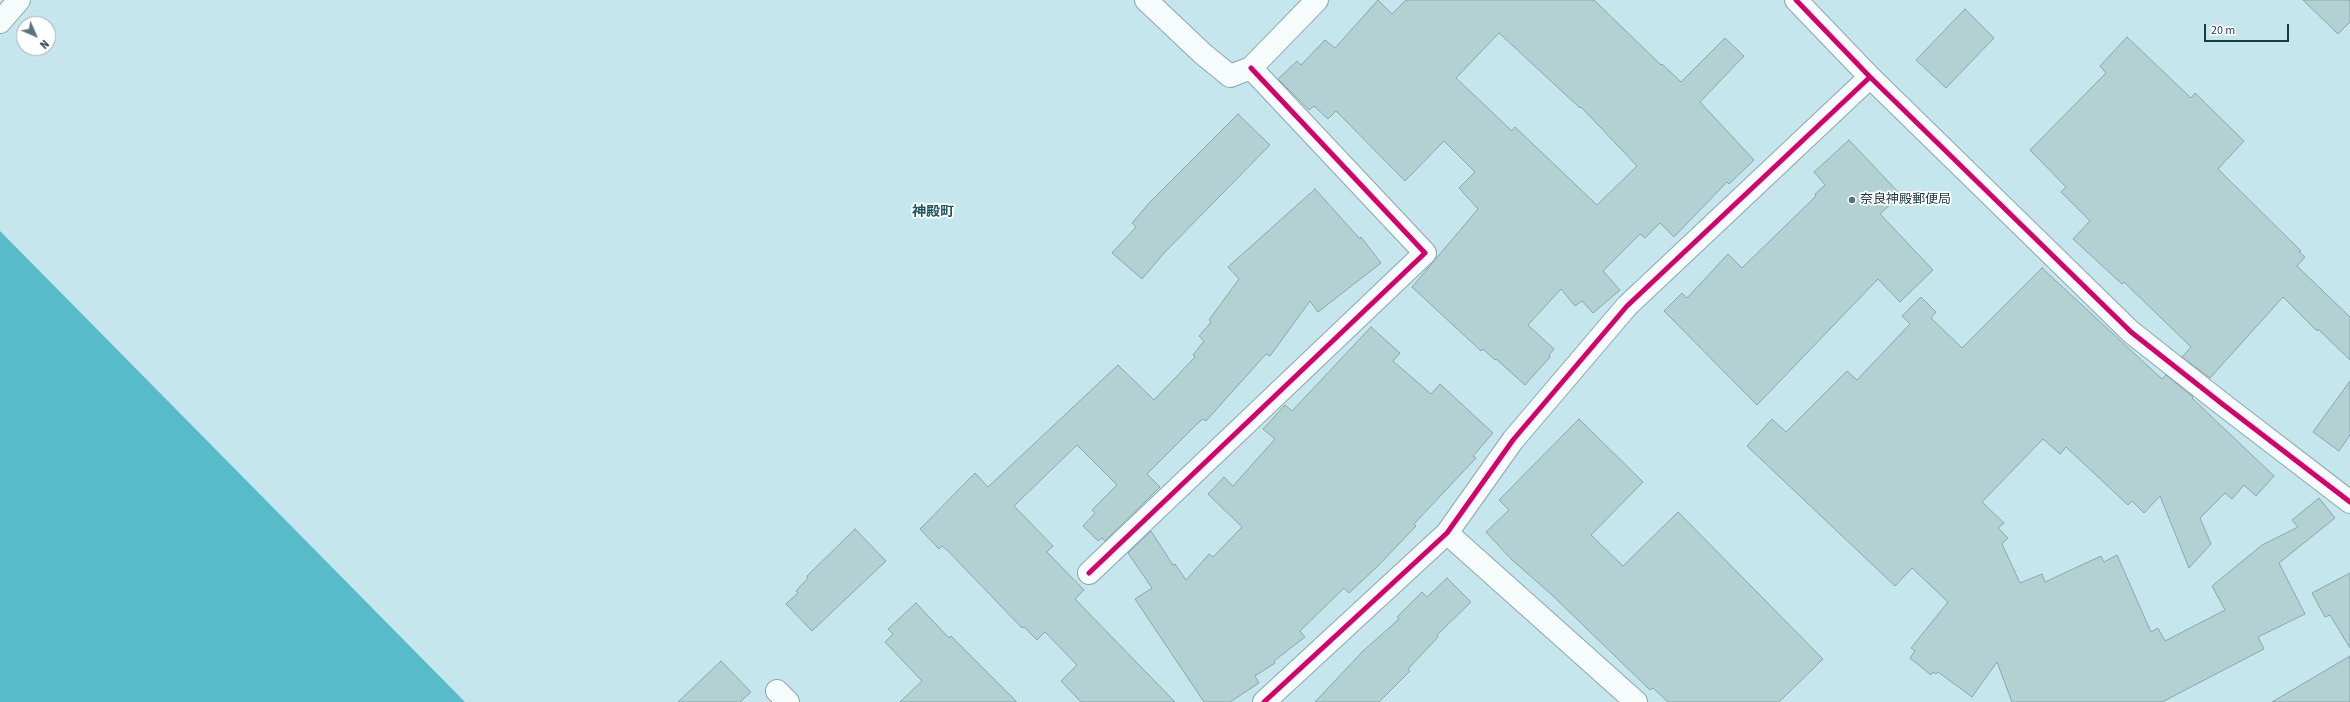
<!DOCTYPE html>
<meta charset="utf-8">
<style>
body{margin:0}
#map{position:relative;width:2350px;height:702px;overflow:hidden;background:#c5e6ec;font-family:"Source Sans 3",sans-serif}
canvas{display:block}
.north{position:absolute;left:16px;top:16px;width:40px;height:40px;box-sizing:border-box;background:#fff;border:1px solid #a4b0b2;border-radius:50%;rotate:135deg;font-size:11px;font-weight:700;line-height:16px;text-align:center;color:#1b3a3f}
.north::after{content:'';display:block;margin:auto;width:14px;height:18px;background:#56767c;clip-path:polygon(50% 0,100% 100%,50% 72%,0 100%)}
.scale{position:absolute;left:2204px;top:24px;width:85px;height:18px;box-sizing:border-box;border:2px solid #1b3a3f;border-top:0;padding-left:5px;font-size:12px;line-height:14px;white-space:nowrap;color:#1b3a3f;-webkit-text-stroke:3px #fff;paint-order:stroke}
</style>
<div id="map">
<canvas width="2350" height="702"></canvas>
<div class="north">N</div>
<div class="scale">20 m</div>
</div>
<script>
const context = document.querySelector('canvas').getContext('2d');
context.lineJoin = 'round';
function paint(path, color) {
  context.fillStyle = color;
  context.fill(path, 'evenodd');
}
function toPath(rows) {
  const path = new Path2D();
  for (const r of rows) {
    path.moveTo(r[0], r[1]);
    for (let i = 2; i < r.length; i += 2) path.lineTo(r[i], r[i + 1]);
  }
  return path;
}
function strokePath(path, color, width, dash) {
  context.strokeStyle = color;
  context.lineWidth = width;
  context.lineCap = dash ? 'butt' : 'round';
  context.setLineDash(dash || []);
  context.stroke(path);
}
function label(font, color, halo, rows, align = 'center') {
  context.font = font + ' "Source Sans 3","Noto Sans JP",sans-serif';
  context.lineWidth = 3.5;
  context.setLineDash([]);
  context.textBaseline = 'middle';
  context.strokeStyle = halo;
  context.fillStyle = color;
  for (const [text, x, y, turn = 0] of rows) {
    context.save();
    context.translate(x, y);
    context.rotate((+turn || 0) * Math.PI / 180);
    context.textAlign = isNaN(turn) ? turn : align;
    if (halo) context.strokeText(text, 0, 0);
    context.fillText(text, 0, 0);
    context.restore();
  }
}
const water = toPath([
 [0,231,465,702,0,702]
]);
const building = toPath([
 [1378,0,1392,14,1406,0,1594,0,1661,65,1662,64,1681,82,1725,38,1744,56,1700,102,1754,160,1729,184,1727,182,1674,237,1660,223,1645,238,1640,234,1603,271,1620,290,1593,313,1582,301,1575,306,1561,289,1528,325,1554,349,1549,355,1550,357,1525,385,1496,359,1495,360,1483,349,1481,351,1412,287,1478,209,1459,188,1475,172,1444,141,1405,181,1336,111,1328,119,1314,106,1309,110,1278,79,1297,61,1301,65,1325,40,1335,48,1378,0],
 [1499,33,1580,108,1581,107,1637,166,1597,205,1515,127,1512,131,1456,78,1499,33],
 [2303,0,2350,0,2350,22,2338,34,2303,0],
 [1965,9,1994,38,1946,88,1916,60,1965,9],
 [2127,37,2191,98,2195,93,2244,141,2218,169,2301,251,2299,252,2305,257,2297,266,2350,317,2350,360,2318,329,2317,331,2283,297,2210,378,2182,357,2191,347,2124,282,2122,284,2073,239,2090,221,2061,192,2066,187,2030,150,2106,73,2100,66,2127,37],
 [1238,114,1270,145,1165,252,1142,279,1112,253,1136,227,1132,223,1150,202,1238,114],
 [1849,140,1901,195,1880,214,1933,270,1900,302,1878,279,1757,405,1664,311,1682,293,1687,298,1728,254,1742,268,1816,196,1815,194,1825,185,1814,172,1849,140],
 [1315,189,1360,239,1361,237,1381,263,1318,312,1310,301,1270,356,1266,354,1206,421,1203,419,1198,423,1147,474,1160,487,1105,541,1102,538,1098,541,1083,526,1095,513,1092,510,1117,485,1077,445,1014,506,1053,546,1047,552,1084,590,1075,599,1175,702,1081,702,1061,681,1077,665,1045,632,1037,640,1024,627,1022,628,947,550,942,546,939,549,920,529,975,473,988,487,1118,365,1154,400,1195,357,1193,355,1204,341,1199,336,1211,322,1209,320,1239,279,1228,267,1315,189],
 [2042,268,2162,379,2166,375,2193,397,2192,398,2274,476,2256,496,2244,485,2232,499,2225,493,2200,518,2211,544,2189,568,2160,496,2144,513,2132,501,2128,505,2066,447,2060,454,2043,439,1982,502,2004,523,1998,528,2008,538,2002,544,2020,583,2042,574,2045,582,2101,556,2104,562,2117,555,2151,632,2158,628,2165,641,2225,610,2212,586,2262,545,2298,527,2292,520,2319,498,2335,518,2279,563,2305,614,2258,637,2264,649,2162,702,2012,702,1997,662,1972,697,1938,672,1936,674,1933,672,1931,675,1910,658,1915,651,1911,648,1948,602,1912,568,1895,586,1747,446,1772,419,1786,432,1847,371,1857,380,1910,324,1902,316,1921,297,1936,312,1931,318,1962,348,2042,268],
 [1371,327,1400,353,1393,361,1431,394,1440,384,1493,433,1473,456,1476,458,1414,524,1416,526,1378,566,1349,593,1344,588,1300,631,1305,637,1274,661,1275,663,1255,676,1259,683,1230,702,1204,702,1135,599,1152,588,1128,553,1151,531,1173,565,1175,564,1186,580,1209,554,1213,557,1242,527,1208,494,1224,477,1233,486,1275,439,1263,429,1285,405,1292,411,1371,327],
 [2350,381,2350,435,2339,451,2313,432,2350,381],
 [1579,419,1643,482,1591,535,1623,566,1678,512,1823,659,1779,702,1668,702,1653,688,1650,690,1552,595,1511,559,1486,532,1509,510,1499,500,1579,419],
 [855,529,886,561,812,631,786,604,798,593,796,591,808,578,807,576,855,529],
 [2350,573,2350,648,2330,615,2325,617,2312,593,2350,573],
 [1447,578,1471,602,1437,635,1438,637,1408,669,1410,671,1379,702,1315,702,1362,652,1399,619,1397,617,1422,592,1427,597,1447,578],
 [916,603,949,638,951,636,1017,702,900,702,922,681,885,642,893,634,888,629,916,603],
 [2350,656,2350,702,2272,702,2350,656],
 [721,661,751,692,740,702,678,702,721,661]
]);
const minor = toPath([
 [1146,0,1203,54,1230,76,1251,68,1317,0],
 [1796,0,1870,77,2131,332,2221,403,2350,502],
 [0,22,19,0],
 [1447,533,1636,702],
 [1089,573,1425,253,1251,68],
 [777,691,788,702],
 [1264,702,1447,533,1513,440,1627,306,1870,77]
]);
const cycleway = toPath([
 [1796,0,1870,77,2131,332,2221,403,2350,502],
 [1089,573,1425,253,1251,68],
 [1264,702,1447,533,1513,440,1627,306,1870,77]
]);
const markers = [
 [1852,200,4,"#56767c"]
];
const poiNames = [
 ["奈良神殿郵便局",1860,200]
];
const neighbourhoodNames = [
 ["神殿町",933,213]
];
paint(water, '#57bbc9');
paint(building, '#b3d0d2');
strokePath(building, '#8aa7a9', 1);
strokePath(minor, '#8ba8ad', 24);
strokePath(minor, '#f6fbfc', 22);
strokePath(cycleway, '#d6006c', 5);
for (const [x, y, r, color] of markers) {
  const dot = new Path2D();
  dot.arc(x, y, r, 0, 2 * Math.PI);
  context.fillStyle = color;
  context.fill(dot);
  strokePath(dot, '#fff', 1.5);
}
label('13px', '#1b3a3f', '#fff', poiNames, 'left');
label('bold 14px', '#1d5760', '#fff', neighbourhoodNames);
</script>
